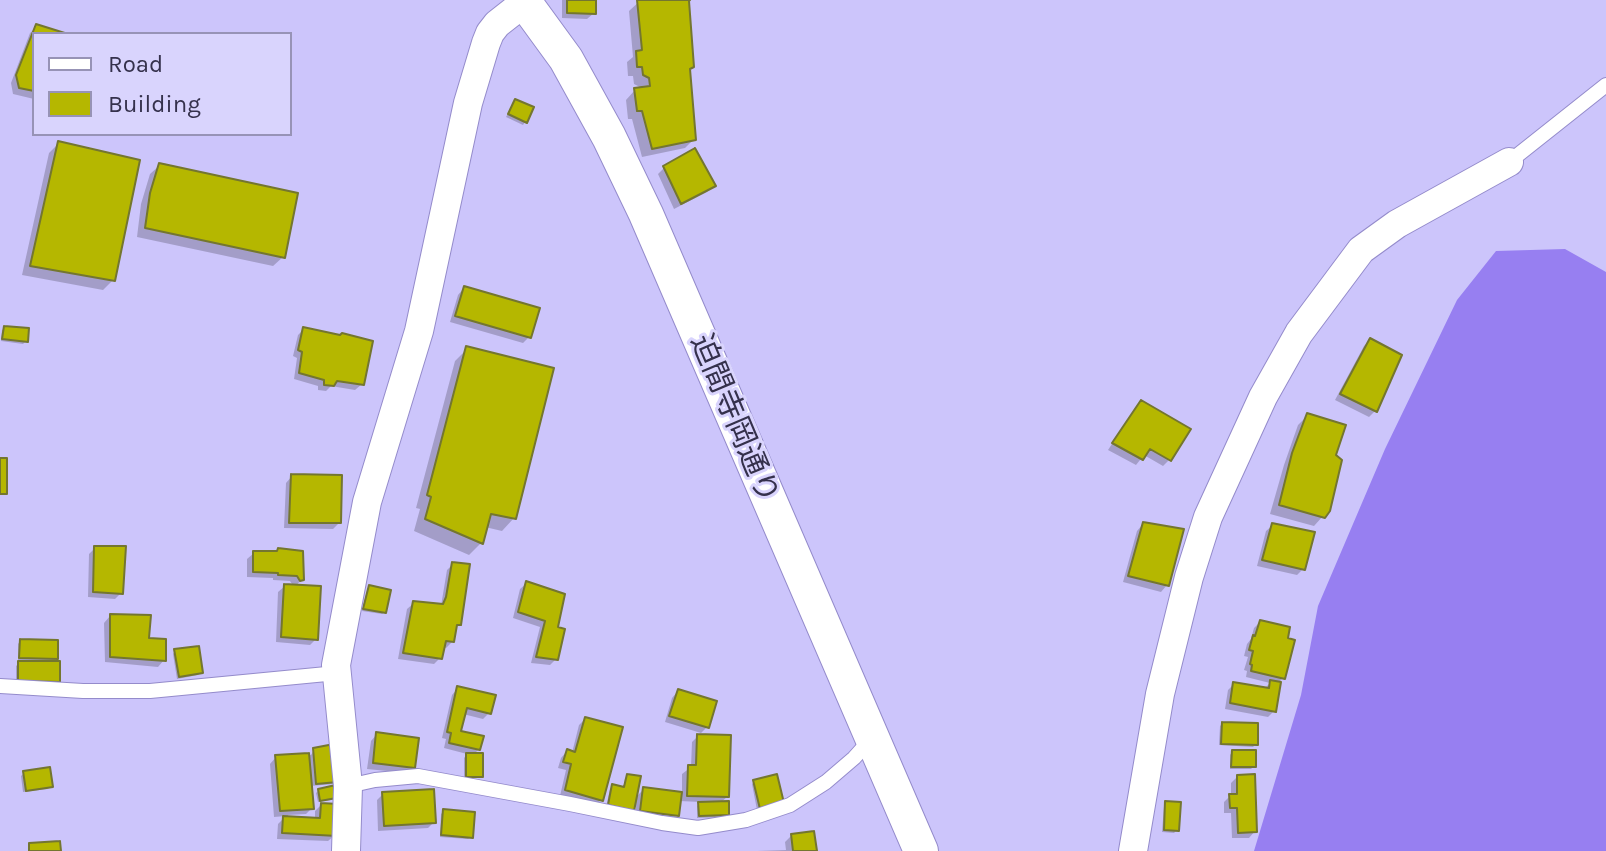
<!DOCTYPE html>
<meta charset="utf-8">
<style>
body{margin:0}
#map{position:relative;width:1606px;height:851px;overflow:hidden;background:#ccc5fb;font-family:Karla,sans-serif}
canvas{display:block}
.legend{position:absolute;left:32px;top:32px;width:260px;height:104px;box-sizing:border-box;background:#d9d4fd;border:2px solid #9793b6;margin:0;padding:10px 14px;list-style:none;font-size:24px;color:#35314c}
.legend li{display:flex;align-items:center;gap:16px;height:40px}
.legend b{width:40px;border:2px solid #9793b6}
</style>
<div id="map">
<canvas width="1606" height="851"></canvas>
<ul class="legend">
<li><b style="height:10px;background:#fff"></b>Road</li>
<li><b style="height:22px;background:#b5b700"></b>Building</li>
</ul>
</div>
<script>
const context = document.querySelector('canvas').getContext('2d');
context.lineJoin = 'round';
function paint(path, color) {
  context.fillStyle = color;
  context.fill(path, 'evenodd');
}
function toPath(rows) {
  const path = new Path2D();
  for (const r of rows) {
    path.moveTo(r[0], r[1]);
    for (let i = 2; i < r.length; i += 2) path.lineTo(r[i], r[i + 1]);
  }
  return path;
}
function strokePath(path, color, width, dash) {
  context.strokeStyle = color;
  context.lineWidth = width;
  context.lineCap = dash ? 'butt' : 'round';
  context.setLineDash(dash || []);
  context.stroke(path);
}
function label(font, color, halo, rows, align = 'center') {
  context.font = font + ' Karla,"Noto Sans JP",sans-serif';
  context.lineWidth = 6;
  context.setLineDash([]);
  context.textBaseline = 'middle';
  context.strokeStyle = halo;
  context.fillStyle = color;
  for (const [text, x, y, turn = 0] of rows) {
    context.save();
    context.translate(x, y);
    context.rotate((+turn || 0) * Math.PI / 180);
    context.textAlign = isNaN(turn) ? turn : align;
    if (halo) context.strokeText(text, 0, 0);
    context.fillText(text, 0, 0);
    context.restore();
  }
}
const forest = toPath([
 [1565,249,1606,272,1606,851,1254,851,1301,695,1318,606,1385,449,1457,300,1496,251]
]);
const shadow = toPath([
 [562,0,594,0,594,13,587,19,562,18],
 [641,0,688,0,688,70,694,139,685,148,642,157,632,119,628,119,626,100,635,90,644,89,634,84,633,76,628,76,627,62,633,57,629,11],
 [37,27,61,34,34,34,34,99,13,94,11,83,30,33],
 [515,101,525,122,523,125,506,117],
 [59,143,113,280,103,290,22,275,49,153],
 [160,165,283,257,273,266,137,237,141,204,150,174],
 [664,168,713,186,707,192,674,209,658,174],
 [464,288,529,337,523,343,450,322,458,295],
 [5,328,26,341,23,344,1,341,2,330],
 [304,329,362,384,355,390,331,386,326,391,318,390,318,386,294,379,297,358,293,356,298,335],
 [1370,340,1375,411,1369,417,1335,400,1364,346],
 [467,349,514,518,502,531,485,527,481,543,469,555,414,531,420,509,416,508,455,361],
 [1141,403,1169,460,1163,466,1144,455,1136,465,1108,450,1135,409],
 [1308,415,1334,455,1323,516,1314,526,1270,514,1284,465,1298,425],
 [292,476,339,523,333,529,284,528,286,483],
 [1143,524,1167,585,1161,592,1123,582,1137,531],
 [1273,525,1303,569,1297,575,1257,566,1266,531],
 [95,548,121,593,115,599,88,597,89,554],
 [254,553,276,553,302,579,295,587,316,639,310,645,276,642,278,592,285,586,294,587,290,581,273,580,273,578,247,577,247,559],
 [453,564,459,624,455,629,453,641,446,648,443,647,440,658,434,664,398,659,407,609,414,603,441,606,447,570],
 [527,583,555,629,556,659,550,665,531,663,540,627,513,618,520,589],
 [370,587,385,612,382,614,362,611,367,590],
 [110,616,147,640,164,660,158,667,105,662,104,623],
 [1260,622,1283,678,1279,682,1274,711,1268,717,1225,709,1228,690,1234,684,1264,689,1270,683,1246,677,1247,671,1244,670,1248,657,1244,656,1247,644,1251,639,1254,628],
 [20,641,56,658,51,663,58,681,55,684,16,683,16,666,22,660,18,660,18,644],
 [175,651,201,672,198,675,177,679,173,654],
 [458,688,489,713,483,719,463,714,459,733,479,749,473,755,481,776,478,778,464,779,464,758,467,754,444,748,446,739,442,738,452,695],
 [678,691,707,727,698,736,727,797,720,803,727,815,724,817,697,818,697,806,701,802,679,801,677,815,670,822,635,816,636,806,630,812,606,807,610,789,612,786,623,789,625,778,628,776,635,798,644,789,682,794,682,774,691,767,692,742,701,733,665,722,672,698],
 [585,719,601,800,595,806,560,796,566,770,558,768,561,758,567,751,572,753,579,725],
 [1222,724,1256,744,1253,747,1219,745,1220,726],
 [377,734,414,767,407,773,367,769,371,741],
 [333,747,334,784,310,786,312,808,306,814,288,815,288,818,315,820,315,811,321,805,335,835,328,841,277,839,278,824,286,816,274,817,270,764,276,757,311,755,314,750],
 [1232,752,1254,766,1251,769,1230,769,1230,755],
 [24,773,50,786,48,789,23,792,21,776],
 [1237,777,1255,831,1249,838,1232,838,1231,813,1224,813,1224,802,1231,795,1231,783],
 [754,782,779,805,757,810,752,784],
 [319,790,337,799,318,802,316,793],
 [383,794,434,822,428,828,378,831,377,800],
 [1166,803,1177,830,1174,833,1162,832,1164,806],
 [444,811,471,837,468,839,440,837,441,814],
 [791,836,815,851,757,851,786,850,785,842]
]);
const building = toPath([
 [567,0,596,0,596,14,567,13,567,0],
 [637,0,690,0,689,1,694,67,690,69,696,140,652,149,642,111,637,111,634,88,650,86,649,78,643,75,642,67,637,67,636,51,642,50,637,0],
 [36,24,68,34,34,34,34,91,19,88,16,75,36,24],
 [515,99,534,107,527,123,508,114,515,99],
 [58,141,140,160,115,281,30,266,58,141],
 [695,148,716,186,681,204,663,166,695,148],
 [159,163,298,193,285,258,145,228,150,193,159,163],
 [464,286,540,308,531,338,455,316,464,286],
 [4,326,29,328,28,342,2,339,4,326],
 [303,327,340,335,342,333,373,341,364,385,337,381,334,386,324,385,324,380,299,373,302,352,298,350,303,327],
 [1370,338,1402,355,1377,412,1340,394,1370,338],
 [466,346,554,368,516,519,491,514,483,544,425,519,431,497,427,495,466,346],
 [1141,400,1191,429,1171,461,1150,449,1143,460,1112,443,1141,400],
 [1307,413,1346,425,1336,455,1342,460,1330,511,1325,518,1279,505,1292,453,1307,413],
 [0,458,7,458,7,494,0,494,0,458],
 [291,474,342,475,341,523,289,523,291,474],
 [1143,522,1184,529,1169,586,1128,576,1143,522],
 [1272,523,1315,532,1305,570,1262,560,1272,523],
 [94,546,126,546,123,594,93,592,94,546],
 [278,548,303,551,304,580,300,581,297,576,278,575,278,573,253,572,253,551,277,551,278,548],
 [452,562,470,564,461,625,457,625,454,642,446,641,442,659,403,653,413,601,443,604,446,597,452,562],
 [526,581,565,594,558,627,565,629,558,660,536,657,545,621,518,612,526,581],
 [284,584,321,586,318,640,281,637,284,584],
 [369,585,391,590,386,613,363,609,369,585],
 [110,614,151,615,149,638,166,639,166,661,110,657,110,614],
 [1260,620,1290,627,1288,638,1295,640,1285,679,1251,671,1252,665,1250,664,1253,651,1249,650,1253,635,1255,636,1260,620],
 [20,639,58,640,58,659,19,658,20,639],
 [199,646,203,673,179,677,174,649,199,646],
 [18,661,60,661,60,682,18,681,18,661],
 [1270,680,1281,682,1276,712,1230,703,1233,682,1269,688,1270,680],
 [457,686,496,695,491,714,467,708,461,731,484,736,480,750,449,743,451,733,447,732,457,686],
 [678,689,717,701,709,728,669,716,678,689],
 [585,717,623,727,603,801,565,790,571,764,563,762,567,749,575,752,585,717],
 [1222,722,1258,723,1258,745,1221,744,1222,722],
 [376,732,419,738,415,768,373,763,376,732],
 [697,734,731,735,729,797,687,796,688,765,696,765,697,734],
 [334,744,338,782,316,784,313,748,334,744],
 [1232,750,1256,750,1256,767,1231,767,1232,750],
 [309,753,314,809,280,811,275,755,309,753],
 [466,753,483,753,483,777,466,777,466,753],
 [50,767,53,787,26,791,23,771,50,767],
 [627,774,641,776,634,811,608,805,612,784,624,787,627,774],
 [777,774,784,803,760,809,753,780,777,774],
 [1255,774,1257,832,1238,833,1237,808,1230,808,1229,794,1237,794,1237,775,1255,774],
 [340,784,342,797,320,801,318,789,340,784],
 [643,787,682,792,679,816,640,811,643,787],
 [434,789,436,823,384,826,382,792,434,789],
 [729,801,729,815,699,816,698,802,729,801],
 [1165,801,1181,802,1179,831,1164,830,1165,801],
 [321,803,338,804,337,836,282,833,283,816,320,818,321,803],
 [443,809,475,812,473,838,441,835,443,809],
 [814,831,817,851,793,851,791,834,814,831],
 [60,841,61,851,29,851,29,843,60,841]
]);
const service = toPath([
 [1509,162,1606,85],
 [0,686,83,691,150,691,337,673],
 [348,786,375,780,418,776,570,804,662,823,698,828,746,820,790,805,826,782,854,758,871,739]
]);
const minor = toPath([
 [346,851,348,786,336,665,367,502,419,331,468,103,486,43,490,33,497,24,525,2],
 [1133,851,1160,694,1189,577,1208,517,1263,397,1299,333,1361,250,1397,224,1509,162]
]);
const tertiary = toPath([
 [523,0,566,59,609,137,646,214,921,851]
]);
const streetNames = [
 ["迫間寺岡通り",734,419,67]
];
paint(forest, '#977ff1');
paint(shadow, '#0003');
paint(building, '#b5b700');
strokePath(building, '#74762f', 2);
strokePath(service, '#948bcb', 16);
strokePath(minor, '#948bcb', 30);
strokePath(tertiary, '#948bcb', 36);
strokePath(service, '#fff', 14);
strokePath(minor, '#fff', 28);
strokePath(tertiary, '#fff', 34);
label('30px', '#35314c', '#d9d4fd', streetNames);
</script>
